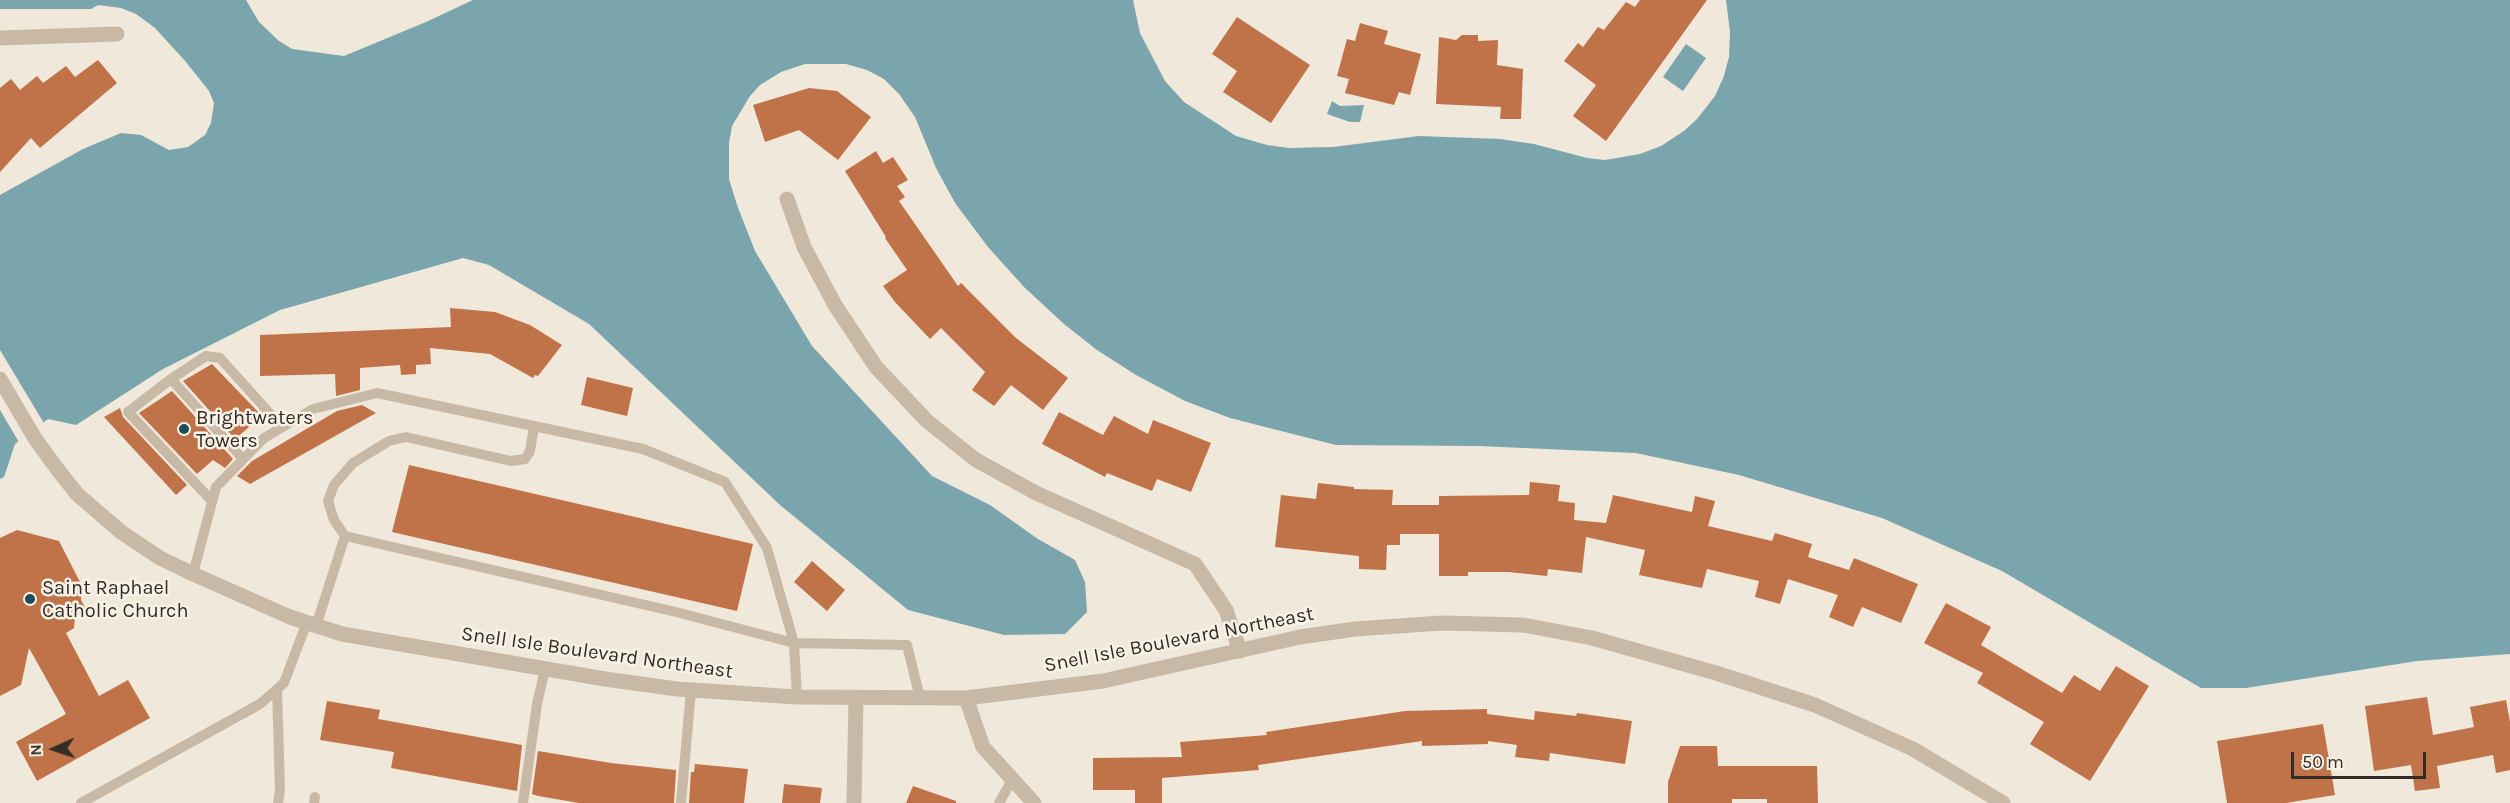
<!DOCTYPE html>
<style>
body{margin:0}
#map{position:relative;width:2510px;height:803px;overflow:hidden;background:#f0e8da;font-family:Karla,sans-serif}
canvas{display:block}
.north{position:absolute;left:24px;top:719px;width:60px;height:60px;-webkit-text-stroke:4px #f8f2e6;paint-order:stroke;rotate:267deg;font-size:16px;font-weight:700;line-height:24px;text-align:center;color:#342d27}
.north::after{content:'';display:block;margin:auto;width:21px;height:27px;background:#342d27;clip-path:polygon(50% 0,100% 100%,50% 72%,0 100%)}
.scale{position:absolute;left:2291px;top:752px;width:135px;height:27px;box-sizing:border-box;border:3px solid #342d27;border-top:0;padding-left:8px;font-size:18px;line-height:21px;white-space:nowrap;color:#342d27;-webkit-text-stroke:4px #f8f2e6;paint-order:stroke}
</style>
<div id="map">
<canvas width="2510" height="803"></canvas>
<div class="north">N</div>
<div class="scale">50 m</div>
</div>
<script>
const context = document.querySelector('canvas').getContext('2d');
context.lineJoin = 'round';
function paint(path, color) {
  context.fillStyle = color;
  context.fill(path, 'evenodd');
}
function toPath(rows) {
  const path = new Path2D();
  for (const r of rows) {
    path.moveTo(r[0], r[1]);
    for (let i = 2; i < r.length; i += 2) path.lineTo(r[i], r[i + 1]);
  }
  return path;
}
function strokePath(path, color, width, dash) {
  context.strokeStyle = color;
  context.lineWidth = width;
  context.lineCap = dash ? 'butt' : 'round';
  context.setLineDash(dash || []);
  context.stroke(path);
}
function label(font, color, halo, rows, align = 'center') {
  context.font = font + ' Karla,sans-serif';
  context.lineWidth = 5;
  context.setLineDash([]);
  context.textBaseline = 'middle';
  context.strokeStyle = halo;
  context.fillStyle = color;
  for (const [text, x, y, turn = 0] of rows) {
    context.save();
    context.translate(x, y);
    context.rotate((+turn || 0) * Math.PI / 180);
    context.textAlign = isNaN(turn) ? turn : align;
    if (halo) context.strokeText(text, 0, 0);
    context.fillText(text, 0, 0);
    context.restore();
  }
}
const water = toPath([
 [0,0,246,0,259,22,279,41,292,49,344,56,426,22,473,0,1133,0,1140,33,1165,81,1184,102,1236,136,1267,145,1289,148,1333,147,1419,136,1500,139,1534,144,1587,158,1605,160,1640,154,1661,146,1684,131,1697,119,1715,96,1724,76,1729,57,1730,32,1726,0,2510,0,2510,654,2417,661,2246,688,2201,688,2002,571,1882,518,1739,475,1636,453,1479,446,1336,445,1230,418,1185,401,1136,375,1097,350,1064,324,1024,287,988,247,955,203,936,168,915,117,899,94,884,79,867,70,846,64,805,64,781,72,760,85,750,96,732,126,729,143,729,179,737,205,755,251,812,346,932,476,990,505,1038,539,1075,560,1085,582,1087,612,1065,634,1004,635,908,610,780,505,589,324,489,265,463,258,280,310,163,369,76,425,48,419,15,444,4,477,0,479,0,195,83,149,121,133,141,135,169,150,188,147,205,135,211,123,214,103,209,91,186,62,155,28,136,14,121,8,98,5,91,9,0,9],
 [1686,44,1706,58,1683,91,1663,77],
 [1332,101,1340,106,1364,105,1360,122,1350,122,1327,114]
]);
const pier = toPath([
 [0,350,45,425,20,444,0,410]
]);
const building = toPath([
 [1640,0,1707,0,1606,141,1573,116,1596,85,1564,61,1578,43,1583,47,1598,27,1604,30,1626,2,1635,7],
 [1237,17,1310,65,1271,123,1223,92,1237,71,1212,54],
 [1360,23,1388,31,1384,44,1421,54,1410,95,1399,92,1394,105,1345,93,1349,79,1337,76,1347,39,1355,41],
 [1462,35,1478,35,1478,41,1498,40,1497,65,1523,69,1521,119,1500,119,1501,107,1436,104,1439,37,1456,40],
 [98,60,117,83,40,148,31,138,0,172,0,88,11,79,20,90,37,76,43,83,66,66,75,77],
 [809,88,837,91,871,117,838,160,799,130,765,142,753,105],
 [876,151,883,163,893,157,908,180,897,186,905,197,899,201,958,286,961,283,1016,338,1068,378,1043,410,1011,385,994,406,972,390,985,372,941,328,930,339,895,302,883,286,907,270,885,238,886,237,845,171],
 [450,308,495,312,530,325,562,345,538,376,535,375,533,378,490,354,430,348,431,364,416,365,416,374,401,375,400,365,360,368,360,390,336,396,335,374,260,376,260,335,451,327],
 [212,364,262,416,235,439,183,381],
 [587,377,633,388,627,416,581,405],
 [172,391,233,459,225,468,213,460,197,474,139,413],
 [362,405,376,413,250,484,237,476,252,461,337,411],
 [120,408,123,417,187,485,176,495,104,417],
 [1059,412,1103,435,1114,416,1148,434,1153,420,1211,443,1191,492,1157,479,1152,491,1107,473,1105,477,1042,444],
 [409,465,753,544,737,611,392,532],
 [1530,482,1560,485,1558,501,1575,503,1574,520,1606,523,1613,495,1692,512,1695,496,1715,501,1708,526,1772,541,1775,533,1812,544,1808,557,1849,570,1854,558,1918,584,1901,623,1862,607,1853,627,1829,617,1838,595,1788,579,1780,604,1755,597,1759,581,1707,569,1702,588,1639,575,1645,550,1586,537,1582,573,1548,569,1547,576,1508,572,1468,572,1468,576,1439,576,1439,534,1400,534,1400,545,1387,545,1386,570,1359,569,1359,556,1275,547,1281,495,1316,499,1318,483,1354,487,1354,489,1393,490,1392,505,1439,505,1439,496,1529,495],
 [17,530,59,541,82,586,81,600,87,611,75,617,74,628,66,633,99,696,128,680,150,718,37,781,16,742,66,714,29,648,21,685,0,696,0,538],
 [812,561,845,590,827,611,794,582],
 [1946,603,1991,627,1981,645,2062,693,2074,675,2100,691,2116,666,2149,686,2090,781,2030,744,2044,722,1977,683,1983,673,1924,643],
 [2427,697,2433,735,2474,727,2470,707,2506,700,2510,722,2510,770,2496,773,2493,755,2437,766,2440,788,2415,791,2411,765,2374,771,2365,706],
 [327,701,380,710,378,719,522,745,517,791,391,768,394,752,320,740],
 [1487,709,1487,714,1534,720,1535,711,1576,716,1577,713,1632,721,1625,764,1550,753,1549,761,1515,757,1517,745,1488,741,1488,744,1422,746,1422,741,1258,765,1259,770,1162,778,1162,803,1135,803,1135,790,1093,790,1093,758,1182,757,1180,742,1267,735,1266,732,1405,711],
 [2323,724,2335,795,2286,803,2227,803,2217,741],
 [1680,746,1717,746,1718,766,1817,766,1818,803,1767,803,1767,799,1732,799,1732,803,1668,803,1668,782],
 [538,751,611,763,676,770,674,803,579,803,538,796,532,794],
 [695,764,748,769,744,803,689,803,691,772,694,772],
 [784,784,822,788,820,803,782,803],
 [913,786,956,801,956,803,906,803]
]);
const service = toPath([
 [171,379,206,356,220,358,282,427],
 [212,501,128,412,171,379,243,459],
 [345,536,334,520,328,501,334,485,353,463,389,441,406,437,511,461,525,459,530,451,534,427],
 [193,574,216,487,264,438,313,409,377,393,643,449,725,482,767,548,794,643,797,697],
 [316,626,345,536,676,612,794,643,907,645,920,698],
 [277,689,280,790,278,803],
 [81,803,260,704,284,683,307,622],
 [314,803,315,797],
 [523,803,537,704,545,669],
 [681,803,691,690],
 [999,803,1012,780]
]);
const minor = toPath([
 [0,38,117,34],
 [787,199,804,247,835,305,876,367,927,421,976,460,1036,493,1195,564,1226,610,1240,651],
 [966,698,983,747,1034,803],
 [854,803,856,698]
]);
const tertiary = toPath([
 [0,379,36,440,58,470,77,494,121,532,160,558,193,574,290,617,342,634,605,679,677,689,797,697,966,698,1103,681,1300,637,1355,629,1442,623,1523,625,1592,638,1716,673,1815,705,1913,749,2003,803]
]);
const markers = [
 [184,429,6,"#1f4b54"],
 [30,599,6,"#1f4b54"]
];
const poiNames = [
 ["Brightwaters",196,418],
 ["Towers",196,441],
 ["Saint Raphael",42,588],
 ["Catholic Church",42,611]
];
const streetNames = [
 ["Snell Isle Boulevard Northeast",1179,640,-11],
 ["Snell Isle Boulevard Northeast",597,653,8]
];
paint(water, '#7ba5ac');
paint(pier, '#f0e8da');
paint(building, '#c07248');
strokePath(service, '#c8b9a7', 10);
strokePath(minor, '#c8b9a7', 15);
strokePath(tertiary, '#c8b9a7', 15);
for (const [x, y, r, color] of markers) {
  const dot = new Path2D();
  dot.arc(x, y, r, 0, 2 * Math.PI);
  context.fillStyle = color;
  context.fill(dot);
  strokePath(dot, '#f8f2e6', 2);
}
label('20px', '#342d27', '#f8f2e6', poiNames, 'left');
label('20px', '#342d27', '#f8f2e6', streetNames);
</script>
